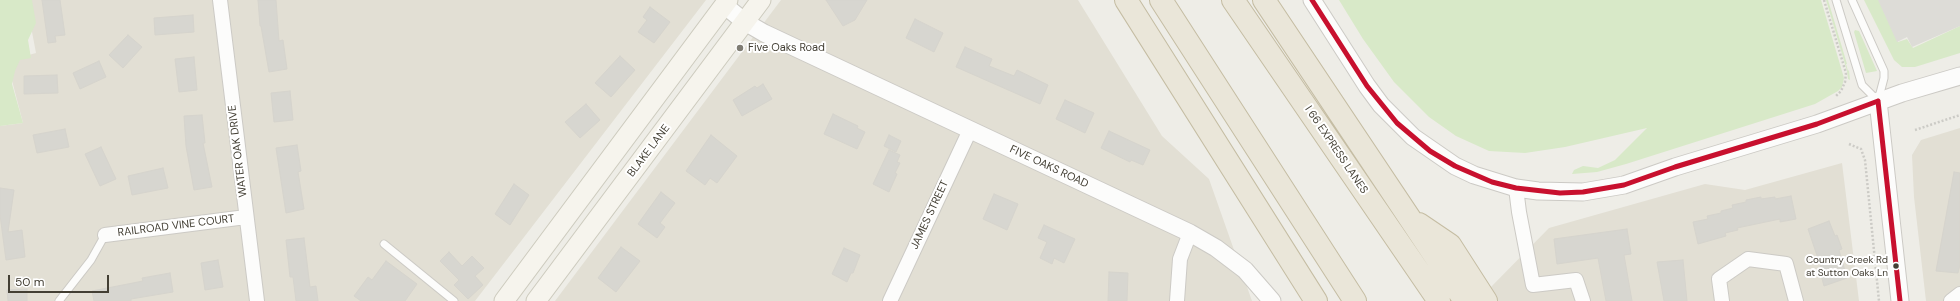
<!DOCTYPE html>
<style>
body{margin:0}
#map{position:relative;width:1960px;height:301px;overflow:hidden;background:#eeede7;font-family:"DM Sans",sans-serif}
canvas{display:block}
.scale{position:absolute;left:8px;top:275px;width:101px;height:18px;box-sizing:border-box;border:2px solid #433f34;border-top:0;padding-left:5px;font-size:12px;line-height:14px;white-space:nowrap;color:#433f34;-webkit-text-stroke:3px #fff;paint-order:stroke}
</style>
<div id="map">
<canvas width="1960" height="301"></canvas>
<div class="scale">50 m</div>
</div>
<script>
const context = document.querySelector('canvas').getContext('2d');
context.lineJoin = 'round';
function paint(path, color) {
  context.fillStyle = color;
  context.fill(path, 'evenodd');
}
function toPath(rows) {
  const path = new Path2D();
  for (const r of rows) {
    path.moveTo(r[0], r[1]);
    for (let i = 2; i < r.length; i += 2) path.lineTo(r[i], r[i + 1]);
  }
  return path;
}
function strokePath(path, color, width, dash) {
  context.strokeStyle = color;
  context.lineWidth = width;
  context.lineCap = dash ? 'butt' : 'round';
  context.setLineDash(dash || []);
  context.stroke(path);
}
function label(font, color, halo, rows, align = 'center') {
  context.font = font + ' "DM Sans",sans-serif';
  context.lineWidth = 4;
  context.setLineDash([]);
  context.textBaseline = 'middle';
  context.strokeStyle = halo;
  context.fillStyle = color;
  for (const [text, x, y, turn = 0] of rows) {
    context.save();
    context.translate(x, y);
    context.rotate((+turn || 0) * Math.PI / 180);
    context.textAlign = isNaN(turn) ? turn : align;
    if (halo) context.strokeText(text, 0, 0);
    context.fillText(text, 0, 0);
    context.restore();
  }
}
const residential = toPath([
 [26,0,706,0,475,301,0,301,0,126,23,123,7,61,36,53],
 [781,0,1078,0,1162,136,1209,179,1252,301,555,301],
 [1960,128,1960,301,1926,301,1914,197,1912,155,1921,140],
 [1842,163,1859,301,1495,301,1488,290,1549,228,1705,184,1745,190]
]);
const green = toPath([
 [0,0,32,0,36,23,28,40,31,58,20,60,15,71,12,84,23,123,0,126],
 [1339,0,1821,0,1844,78,1842,87,1838,91,1815,104,1626,164,1597,172,1572,174,1574,170,1583,166,1598,168,1615,160,1647,128,1565,147,1525,153,1489,151,1456,136,1429,117,1394,82,1363,39],
 [1826,0,1828,0,1847,64,1846,64,1848,71,1849,70,1850,80,1848,79,1847,71],
 [1864,0,1879,0,1898,42,1907,39,1913,48,1960,26,1960,53,1915,67,1902,67,1894,60],
 [1855,30,1859,31,1864,42,1877,71,1866,73,1854,32]
]);
const parking = toPath([
 [1878,0,1960,0,1960,26,1912,47,1907,37,1897,42]
]);
const building = toPath([
 [42,0,60,0,65,35,55,36,56,42,48,43,42,0],
 [258,0,276,0,279,41,283,40,287,69,269,72,261,26,260,26,258,0],
 [826,0,867,0,855,20,843,26,826,0],
 [650,7,670,22,654,43,638,32,647,20,643,17,650,7],
 [193,15,194,32,155,35,154,18,193,15],
 [915,19,943,33,934,52,906,38,915,19],
 [128,35,142,47,123,68,109,55,128,35],
 [965,47,992,59,989,66,1014,76,1017,70,1048,85,1040,104,956,67,965,47],
 [620,56,635,70,611,97,595,83,620,56],
 [194,57,197,90,179,92,175,59,194,57],
 [99,61,106,77,80,89,73,73,99,61],
 [57,75,58,93,24,94,24,76,57,75],
 [763,84,772,99,742,116,733,100,755,86,757,88,763,84],
 [290,91,293,120,274,122,271,93,290,91],
 [1065,100,1094,113,1085,133,1056,119,1065,100],
 [586,104,600,120,580,138,565,122,586,104],
 [833,114,858,126,857,128,865,132,857,149,824,134,833,114],
 [202,115,205,143,203,143,212,187,194,190,186,146,184,116,202,115],
 [65,129,69,147,37,153,33,135,65,129],
 [1109,131,1150,150,1143,165,1131,160,1130,162,1101,148,1109,131],
 [711,135,737,156,717,183,710,178,705,185,686,171,711,135],
 [889,135,901,141,896,152,884,146,889,135],
 [297,145,301,171,298,172,304,209,286,213,276,148,297,145],
 [101,147,116,179,100,186,85,154,101,147],
 [889,150,900,155,897,162,900,163,895,173,897,174,889,192,873,184,889,150],
 [163,168,168,188,132,195,128,176,163,168],
 [1954,172,1960,173,1960,265,1958,273,1936,271,1954,172],
 [514,184,529,195,510,225,495,214,514,184],
 [0,188,14,190,8,232,22,230,25,257,6,260,0,215,0,188],
 [661,192,675,203,660,223,665,227,657,238,638,224,661,192],
 [994,194,1018,204,1007,230,983,219,994,194],
 [1791,196,1796,219,1780,222,1780,219,1737,228,1738,230,1725,233,1726,236,1698,244,1693,222,1708,219,1707,216,1721,213,1721,211,1733,208,1732,205,1746,202,1746,200,1761,197,1761,199,1775,197,1775,199,1791,196],
 [1829,221,1835,236,1837,235,1842,249,1839,250,1847,278,1824,286,1820,271,1822,270,1808,229,1829,221],
 [1044,225,1075,239,1064,263,1054,258,1052,264,1040,258,1047,242,1038,238,1044,225],
 [1627,229,1631,254,1624,255,1632,301,1606,301,1598,258,1557,264,1554,239,1627,229],
 [304,238,310,287,316,286,318,301,296,301,293,277,290,277,286,240,304,238],
 [621,247,640,261,616,292,598,278,621,247],
 [844,248,860,255,853,273,851,273,847,282,832,274,844,248],
 [449,252,462,266,472,256,484,268,475,276,483,285,468,299,454,285,459,280,440,261,449,252],
 [218,260,223,287,205,290,201,263,218,260],
 [1683,260,1687,301,1664,301,1657,262,1683,260],
 [386,261,417,284,405,301,361,301,354,296,368,277,372,280,386,261],
 [1109,272,1128,273,1127,301,1108,301,1109,272],
 [170,273,173,292,131,299,131,301,94,301,92,291,143,281,142,278,170,273],
 [27,289,27,301,8,301,7,290,27,289]
]);
const path = toPath([
 [1824,0,1846,73,1845,82,1841,91,1835,97],
 [1915,130,1960,115],
 [1849,144,1861,149,1865,160,1879,301]
]);
const service = toPath([
 [1836,0,1862,85,1878,101,1884,78,1884,71,1852,0],
 [384,244,454,301],
 [59,301,91,260,105,235]
]);
const minor = toPath([
 [220,0,257,301],
 [1516,188,1519,212,1533,285,1576,280,1583,301],
 [105,235,246,217],
 [890,301,970,130],
 [1177,301,1180,259,1190,233],
 [1722,301,1719,279,1748,259,1786,264,1796,301],
 [1951,301,1960,294]
]);
const tertiary = toPath([
 [1312,0,1367,86,1381,105,1413,137,1455,166,1474,175,1516,188,1538,191,1583,192,1624,185,1675,167,1817,124,1902,93,1960,76],
 [724,5,745,22,764,33,1190,233,1216,248,1245,270,1272,301],
 [1878,101,1900,301]
]);
const secondary = toPath([
 [504,301,728,0],
 [536,301,761,0]
]);
const motorway = toPath([
 [1126,0,1316,301],
 [1161,0,1355,301],
 [1233,0,1439,301],
 [1264,0,1465,301],
 [1419,224,1450,245,1486,301]
]);
const bus1 = toPath([
 [1312,0,1367,86,1397,123,1430,151,1455,166,1492,182,1516,188,1560,193,1583,192,1624,185,1675,167,1817,124,1878,101],
 [1878,101,1900,301]
]);
const markers = [
 [740,48,4,"#7f7c73"],
 [1896,266,3.5,"#433f34"]
];
const busNames = [
 ["Country Creek Rd",1888,260],
 ["at Sutton Oaks Ln",1888,273]
];
const poiNames = [
 ["Five Oaks Road",748,48]
];
const streetNames = [
 ["I 66 EXPRESS LANES",1336,150,56],
 ["WATER OAK DRIVE",238,151,-97],
 ["BLAKE LANE",649,151,-53],
 ["FIVE OAKS ROAD",1049,167,25],
 ["JAMES STREET",930,215,-65],
 ["RAILROAD VINE COURT",176,226,-7]
];
paint(residential, '#e2dfd4');
paint(green, '#d8e9c8');
paint(parking, '#dddcd7');
paint(building, '#d7d6d0');
strokePath(building, '#d6d4cd', 1);
strokePath(service, '#cccac5', 9);
strokePath(minor, '#cccac5', 16);
strokePath(tertiary, '#cccac5', 19);
strokePath(secondary, '#cdcbbe', 21);
strokePath(motorway, '#c5bda3', 24);
strokePath(path, '#cccbc6', 2.5, [2, 2]);
strokePath(service, '#fcfcfb', 7);
strokePath(minor, '#fcfcfb', 14);
strokePath(tertiary, '#fcfcfb', 17);
strokePath(secondary, '#f6f4ed', 19);
strokePath(motorway, '#eae6d9', 22);
strokePath(bus1, '#c8102e', 5);
for (const [x, y, r, color] of markers) {
  const dot = new Path2D();
  dot.arc(x, y, r, 0, 2 * Math.PI);
  context.fillStyle = color;
  context.fill(dot);
  strokePath(dot, '#fff', 1.5);
}
label('10px', '#433f34', '#fff', busNames, 'right');
label('11px', '#433f34', '#fff', poiNames, 'left');
label('11px', '#433f34', '#fff', streetNames);
</script>
